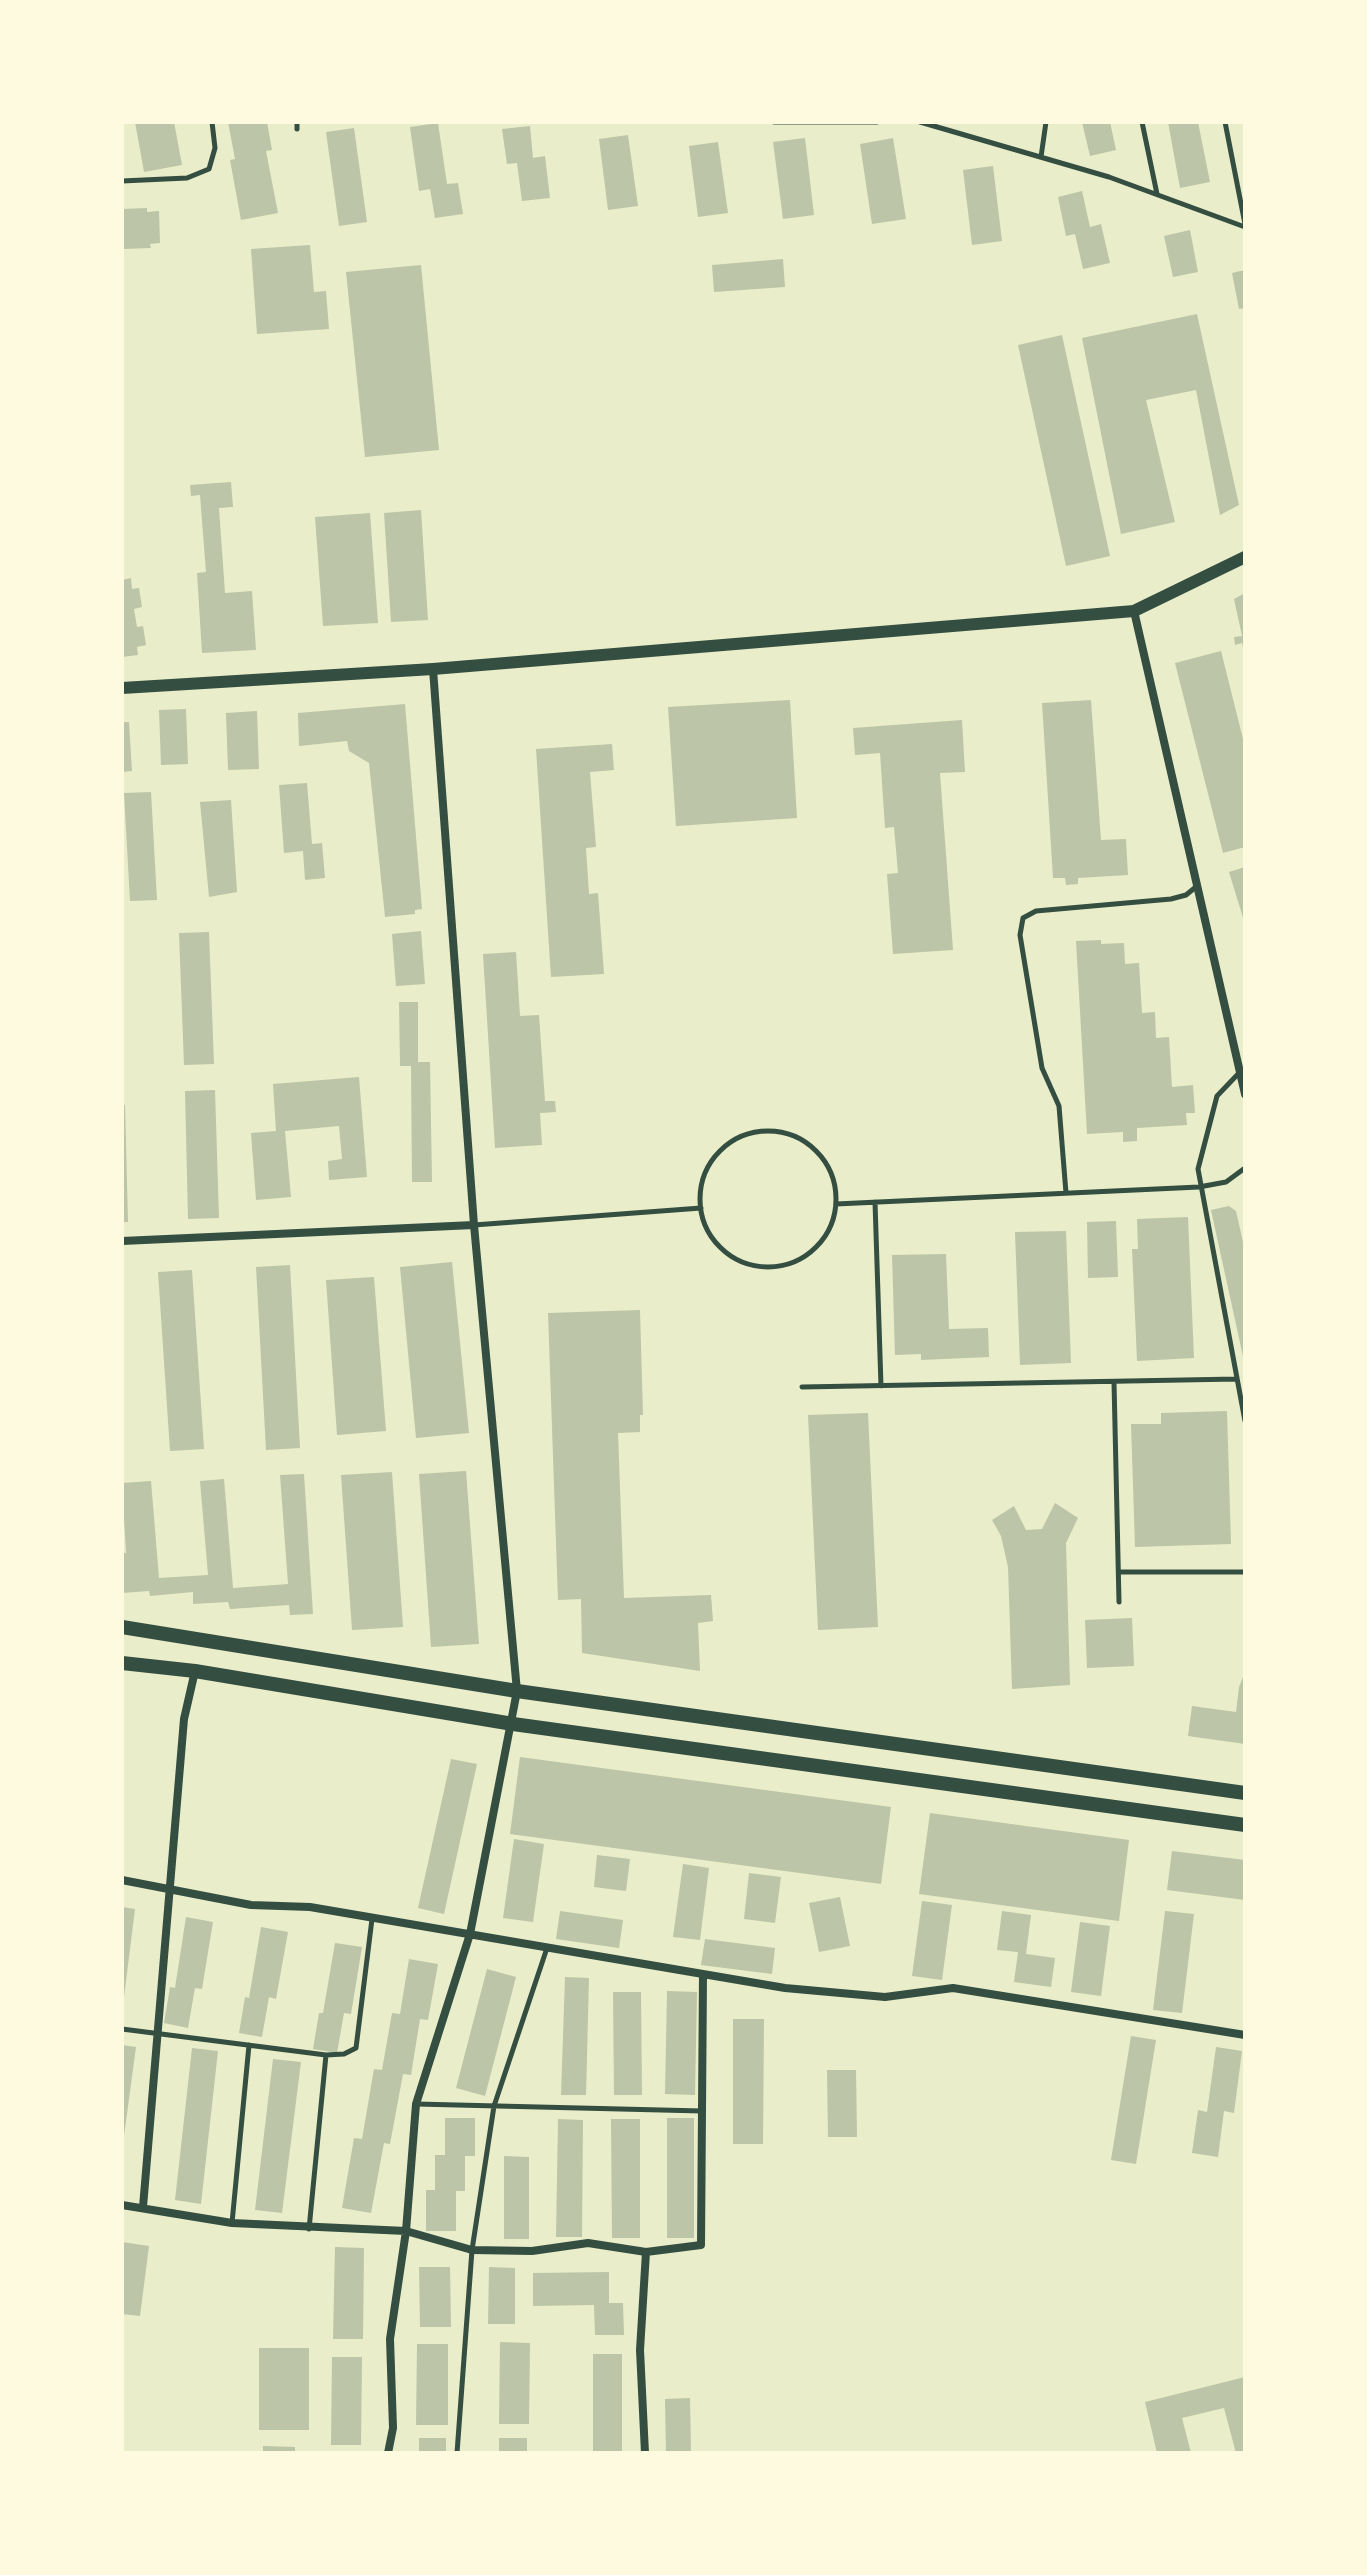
<!DOCTYPE html>
<style>
body{margin:0}
#map{position:relative;width:1367px;height:2575px;overflow:hidden;background:#e9edc9;font-family:Mulish,sans-serif}
canvas{display:block}
.frame{position:absolute;inset:0;border:124px solid #fefae0;pointer-events:none}
</style>
<div id="map">
<canvas width="1367" height="2575"></canvas>
<div class="frame"></div>
</div>
<script>
const context = document.querySelector('canvas').getContext('2d');
context.lineJoin = 'round';
function paint(path, color) {
  context.fillStyle = color;
  context.fill(path, 'evenodd');
}
function toPath(rows) {
  const path = new Path2D();
  for (const r of rows) {
    if (r.length === 3) {
      path.moveTo(r[0] + r[2], r[1]);
      path.arc(r[0], r[1], r[2], 0, 2 * Math.PI);
      continue;
    }
    path.moveTo(r[0], r[1]);
    for (let i = 2; i < r.length; i += 2) path.lineTo(r[i], r[i + 1]);
  }
  return path;
}
function strokePath(path, color, width, dash) {
  context.strokeStyle = color;
  context.lineWidth = width;
  context.lineCap = dash ? 'butt' : 'round';
  context.setLineDash(dash || []);
  context.stroke(path);
}
const building = toPath([
 [135,122,174,122,182,165,144,172],
 [228,122,267,122,272,150,266,151,278,213,241,220,230,160,235,159],
 [1082,122,1110,122,1116,150,1090,156],
 [1168,122,1198,122,1210,182,1180,188],
 [438,123,447,184,458,183,463,214,435,218,430,189,419,191,410,127],
 [530,126,533,158,545,156,550,198,522,201,517,163,507,164,502,129],
 [354,128,367,222,339,226,326,132],
 [628,135,638,206,608,210,599,139],
 [805,138,814,215,783,219,773,142],
 [893,138,906,219,872,224,860,144],
 [718,142,728,213,698,217,689,146],
 [993,166,1002,241,972,245,963,170],
 [1082,191,1090,227,1101,224,1110,263,1083,269,1075,234,1066,236,1058,197],
 [147,208,147,212,159,211,160,243,150,244,151,248,124,249,122,209],
 [1190,230,1198,272,1173,277,1164,236],
 [310,245,314,292,326,291,329,329,257,334,251,249],
 [783,259,785,287,714,292,712,265],
 [421,265,439,450,365,457,346,272],
 [1245,270,1245,308,1239,309,1232,273],
 [1197,314,1239,505,1220,515,1196,390,1146,400,1175,522,1121,534,1082,338],
 [1062,335,1110,556,1066,566,1018,345],
 [231,482,233,507,219,508,225,593,252,591,256,650,202,653,197,573,206,572,200,495,191,496,190,485],
 [421,510,428,620,391,622,384,513],
 [370,513,378,623,323,626,315,517],
 [131,578,132,589,139,588,142,607,134,609,137,627,143,626,146,645,137,647,138,655,122,657,122,580],
 [1245,593,1245,651,1244,651,1242,643,1235,645,1234,637,1242,636,1234,599],
 [1221,651,1245,747,1245,847,1223,853,1175,663],
 [790,700,797,818,676,826,668,707],
 [1091,700,1101,840,1126,839,1128,875,1078,878,1078,884,1066,885,1065,878,1053,878,1042,703],
 [405,704,422,909,415,910,415,914,385,917,369,763,349,751,347,741,299,746,298,713],
 [186,709,188,764,161,765,159,710],
 [257,711,259,769,228,770,226,713],
 [962,720,965,772,940,773,953,950,893,954,887,874,898,873,894,827,885,828,880,753,855,755,853,728],
 [122,722,129,722,132,771,122,772],
 [612,744,614,770,590,772,596,847,586,848,589,894,598,893,604,974,551,977,536,749],
 [307,783,312,844,322,843,325,878,305,880,303,851,284,853,279,785],
 [151,792,157,900,130,901,124,793],
 [231,800,237,892,209,897,200,802],
 [1245,867,1245,921,1244,921,1229,872],
 [421,931,425,984,396,986,392,934],
 [209,932,214,1064,184,1065,179,933],
 [1101,940,1101,944,1124,943,1125,964,1139,963,1142,1013,1155,1012,1156,1038,1169,1037,1172,1087,1193,1085,1195,1113,1186,1113,1187,1125,1137,1128,1137,1141,1123,1142,1123,1132,1087,1134,1076,941],
 [516,952,520,1016,539,1015,545,1101,555,1101,556,1112,540,1113,542,1145,495,1148,483,954],
 [399,1002,418,1002,418,1062,430,1062,432,1182,412,1182,411,1066,400,1066],
 [359,1077,367,1177,329,1180,328,1161,342,1159,339,1126,285,1131,291,1197,256,1200,251,1133,276,1131,273,1084],
 [215,1090,219,1218,188,1219,185,1091],
 [122,1105,125,1105,128,1222,122,1222],
 [1229,1206,1236,1211,1245,1251,1244,1361,1211,1210],
 [1188,1217,1194,1358,1137,1361,1132,1249,1138,1249,1137,1219],
 [1116,1221,1118,1277,1088,1278,1087,1222],
 [1066,1231,1071,1363,1020,1365,1015,1232],
 [946,1254,949,1329,988,1328,989,1357,921,1360,921,1354,895,1355,892,1255],
 [452,1262,469,1433,416,1438,400,1267],
 [290,1265,300,1448,266,1450,256,1267],
 [192,1270,204,1449,170,1451,158,1272],
 [374,1277,386,1431,337,1435,326,1280],
 [640,1310,643,1415,640,1415,640,1432,618,1433,624,1598,711,1595,713,1621,698,1623,700,1671,582,1653,581,1599,558,1600,548,1313],
 [1227,1411,1231,1544,1135,1547,1131,1424,1161,1424,1161,1413],
 [868,1413,878,1627,818,1630,808,1415],
 [466,1471,479,1644,431,1647,419,1474],
 [392,1472,403,1627,352,1630,341,1475],
 [304,1474,313,1614,290,1615,289,1605,230,1609,228,1602,193,1604,193,1592,150,1596,149,1591,122,1593,122,1553,126,1553,122,1483,151,1481,159,1578,208,1575,200,1481,224,1479,233,1588,288,1584,280,1475],
 [1055,1503,1078,1518,1066,1543,1070,1685,1012,1689,1008,1567,1001,1536,992,1520,1014,1506,1026,1530,1042,1529],
 [1132,1618,1134,1666,1087,1668,1085,1620],
 [1245,1672,1245,1744,1188,1736,1192,1706,1236,1712,1239,1687],
 [520,1757,891,1807,881,1884,510,1834],
 [451,1759,477,1764,444,1914,418,1908],
 [930,1813,1129,1840,1119,1921,919,1894],
 [514,1839,544,1844,533,1922,503,1918],
 [1172,1851,1245,1860,1245,1900,1167,1890],
 [597,1855,630,1859,626,1891,594,1887],
 [683,1864,709,1868,700,1940,673,1937],
 [749,1873,781,1877,775,1923,744,1919],
 [840,1897,850,1946,819,1952,809,1903],
 [922,1901,952,1905,942,1980,912,1976],
 [122,1907,135,1909,124,1997,122,1997],
 [560,1911,623,1920,619,1948,556,1939],
 [1002,1911,1031,1915,1026,1954,1055,1958,1051,1987,1014,1982,1018,1952,997,1950],
 [1165,1911,1194,1914,1182,2013,1153,2010],
 [186,1917,213,1922,202,1989,195,1988,188,2028,164,2023,170,1987,175,1988],
 [1080,1922,1110,1926,1101,1996,1071,1992],
 [261,1927,288,1932,276,1999,269,1997,262,2037,239,2033,245,1997,249,1998],
 [705,1939,775,1948,772,1974,701,1965],
 [335,1943,362,1947,351,2014,344,2013,337,2053,313,2049,319,2013,323,2013],
 [409,1959,438,1964,428,2020,420,2019,411,2075,403,2074,390,2144,384,2143,371,2213,342,2208,354,2138,362,2139,374,2069,382,2070,392,2013,400,2014],
 [487,1969,516,1977,485,2096,456,2088],
 [565,1977,589,1978,586,2095,561,2095],
 [667,1991,697,1992,695,2095,665,2094],
 [613,1992,641,1992,642,2095,614,2095],
 [733,2019,764,2019,763,2144,733,2144],
 [1131,2036,1156,2040,1136,2164,1111,2160],
 [122,2045,136,2047,124,2136,122,2136],
 [1216,2047,1242,2051,1234,2113,1224,2111,1218,2157,1192,2153,1198,2110,1207,2112],
 [192,2048,218,2051,201,2204,175,2200],
 [273,2059,301,2062,282,2213,255,2210],
 [827,2070,856,2070,857,2137,828,2137],
 [445,2118,475,2118,475,2156,465,2156,465,2191,456,2191,456,2231,426,2231,426,2190,435,2190,435,2155,445,2155],
 [667,2118,694,2118,694,2238,667,2238],
 [558,2119,583,2120,582,2237,556,2237],
 [611,2119,640,2119,640,2238,612,2238],
 [504,2156,529,2157,529,2239,504,2239],
 [122,2242,149,2246,140,2316,122,2314],
 [335,2247,364,2248,363,2339,333,2339],
 [419,2267,450,2267,451,2327,420,2327],
 [489,2267,515,2268,515,2324,488,2324],
 [609,2272,609,2303,623,2303,624,2335,595,2335,594,2305,533,2306,533,2273],
 [500,2342,530,2343,529,2424,499,2424],
 [417,2344,448,2344,448,2425,416,2425],
 [259,2348,309,2348,309,2430,259,2430],
 [593,2354,622,2354,622,2453,593,2453],
 [332,2357,362,2357,361,2445,331,2445],
 [1245,2377,1245,2453,1236,2453,1224,2408,1182,2418,1191,2453,1157,2453,1145,2402],
 [690,2398,691,2453,666,2453,665,2399],
 [419,2438,446,2438,446,2453,419,2453],
 [499,2438,527,2438,527,2453,499,2453],
 [263,2446,295,2447,295,2453,263,2453]
]);
const service = toPath([
 [774,122,877,122],
 [920,122,1109,177,1245,227],
 [1142,122,1157,194],
 [1225,122,1245,224],
 [297,129,297,122],
 [1041,157,1046,122],
 [122,181,187,178,209,169,215,148,212,122],
 [1239,1073,1217,1096,1198,1169,1245,1421],
 [768,1199,68],
 [1066,1193,1059,1106,1042,1068,1020,935,1023,918,1036,911,1171,899,1186,895,1197,886],
 [875,1202,881,1386],
 [836,1204,1199,1187,1226,1182,1245,1168],
 [474,1225,701,1208],
 [1114,1382,1119,1602],
 [802,1387,1237,1379],
 [1119,1572,1245,1572],
 [122,2029,326,2055,344,2054,356,2048,372,1919],
 [416,2104,702,2111],
 [232,2223,249,2045],
 [309,2229,326,2055],
 [457,2453,472,2250,494,2106,547,1948]
]);
const minor = toPath([
 [1134,611,1245,1094],
 [122,1241,474,1225],
 [122,1880,251,1905,310,1907,785,1988,885,1997,953,1988,1245,2035],
 [122,2205,232,2223,406,2231,472,2250,532,2251,588,2243,646,2252],
 [143,2207,184,1719,195,1671],
 [388,2453,393,2428,390,2339,406,2231,416,2104,470,1934,517,1691,474,1225,433,669],
 [645,2453,640,2350,646,2252,701,2245,703,1974]
]);
const tertiary = toPath([
 [122,688,433,669,1134,611,1245,557]
]);
const secondary = toPath([
 [122,1627,517,1691,1245,1793],
 [122,1663,195,1671,513,1724,1245,1825]
]);
paint(building, '#bcc5a7');
strokePath(service, '#344e41', 5);
strokePath(minor, '#344e41', 8);
strokePath(tertiary, '#344e41', 12);
strokePath(secondary, '#344e41', 14);
</script>
